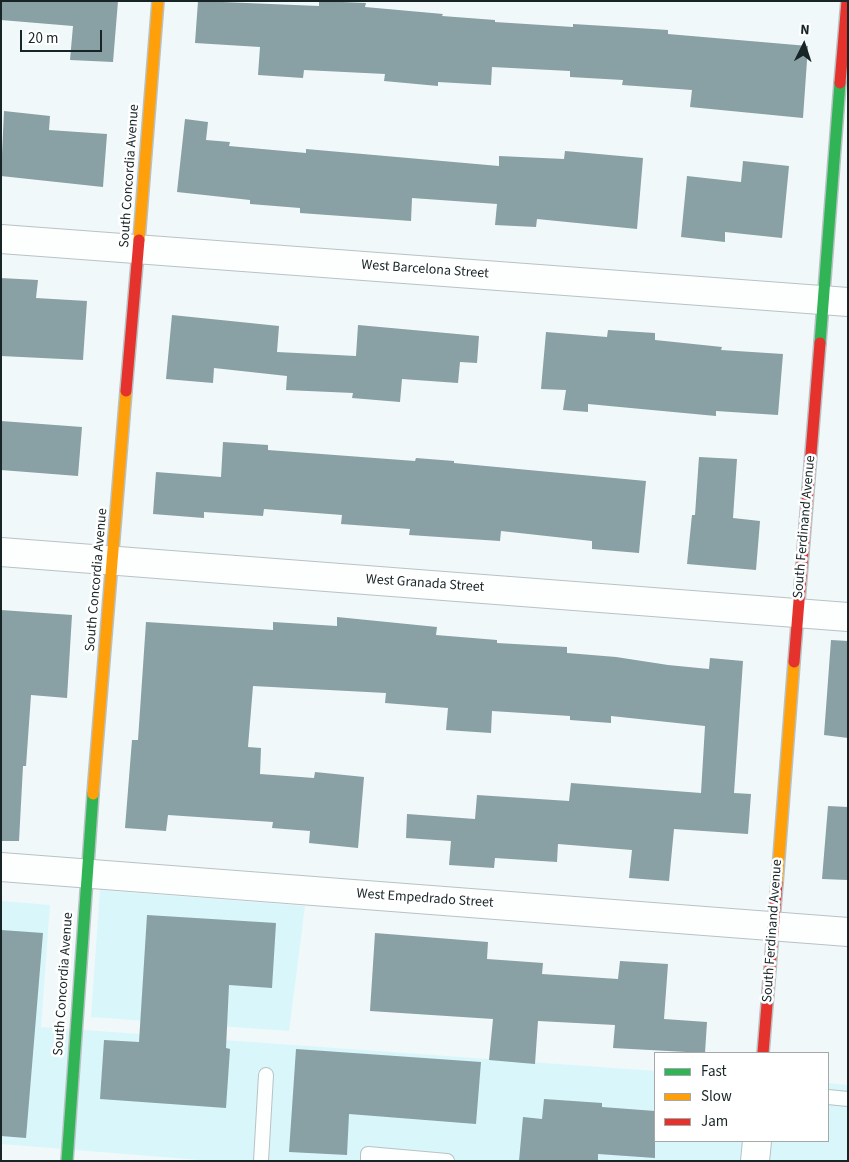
<!DOCTYPE html>
<style>
body{margin:0}
#map{position:relative;width:849px;height:1162px;overflow:hidden;background:#f0f8fa;font-family:"Source Sans 3",sans-serif}
canvas{display:block}
.frame{position:absolute;inset:0;border:2px solid #182527;pointer-events:none}
.legend{position:absolute;left:654px;top:1052px;width:175px;height:90px;box-sizing:border-box;background:#fff;border:1px solid #a3a8a9;margin:0;padding:6px 9px;list-style:none;font-size:15px;color:#182527}
.legend li{display:flex;align-items:center;gap:10px;height:25px}
.legend b{width:25px;border:1px solid #a3a8a9}
.north{position:absolute;left:779px;top:20px;width:50px;height:50px;-webkit-text-stroke:4px #fff;paint-order:stroke;rotate:4deg;font-size:14px;font-weight:700;line-height:20px;text-align:center;color:#182527}
.north::after{content:'';display:block;margin:auto;width:18px;height:22px;background:#182527;clip-path:polygon(50% 0,100% 100%,50% 72%,0 100%)}
.scale{position:absolute;left:20px;top:30px;width:82px;height:22px;box-sizing:border-box;border:2px solid #182527;border-top:0;padding-left:6px;font-size:15px;line-height:18px;white-space:nowrap;color:#182527;-webkit-text-stroke:4px #fff;paint-order:stroke}
</style>
<div id="map">
<canvas width="849" height="1162"></canvas>
<div class="frame"></div>
<ul class="legend">
<li><b style="height:6px;background:#30b455"></b>Fast</li>
<li><b style="height:6px;background:#ff9f0a"></b>Slow</li>
<li><b style="height:6px;background:#e5322d"></b>Jam</li>
</ul>
<div class="north">N</div>
<div class="scale">20 m</div>
</div>
<script>
const context = document.querySelector('canvas').getContext('2d');
context.lineJoin = 'round';
function paint(path, color) {
  context.fillStyle = color;
  context.fill(path, 'evenodd');
}
function toPath(rows) {
  const path = new Path2D();
  for (const r of rows) {
    path.moveTo(r[0], r[1]);
    for (let i = 2; i < r.length; i += 2) path.lineTo(r[i], r[i + 1]);
  }
  return path;
}
function strokePath(path, color, width, dash) {
  context.strokeStyle = color;
  context.lineWidth = width;
  context.lineCap = dash ? 'butt' : 'round';
  context.setLineDash(dash || []);
  context.stroke(path);
}
function label(font, color, halo, rows, align = 'center') {
  context.font = font + ' "Source Sans 3",sans-serif';
  context.lineWidth = 5;
  context.setLineDash([]);
  context.textBaseline = 'middle';
  context.strokeStyle = halo;
  context.fillStyle = color;
  for (const [text, x, y, turn = 0] of rows) {
    context.save();
    context.translate(x, y);
    context.rotate((+turn || 0) * Math.PI / 180);
    context.textAlign = isNaN(turn) ? turn : align;
    if (halo) context.strokeText(text, 0, 0);
    context.fillText(text, 0, 0);
    context.restore();
  }
}
const built = toPath([
 [100,890,305,906,289,1031,319,1033,91,1017],
 [1,901,50,905,41,1027,655,1071,655,1141,828,1141,828,1083,848,1085,848,1161,213,1161,1,1144]
]);
const building = toPath([
 [1,1,118,1,113,62,70,60,73,26,1,20],
 [198,1,319,6,319,1,366,3,365,7,443,14,442,16,495,20,495,22,573,27,573,24,622,27,668,30,668,34,808,46,803,118,690,107,692,90,622,85,623,80,570,77,570,71,492,67,491,85,438,82,438,86,384,81,385,74,304,70,303,78,258,75,260,47,195,43],
 [4,111,50,116,49,130,107,134,103,187,1,176],
 [185,119,208,122,206,140,230,142,229,146,306,153,306,149,499,166,499,156,564,159,565,151,643,158,637,229,537,219,536,227,495,225,497,204,412,198,411,221,300,213,300,208,250,204,250,200,177,192],
 [743,161,789,166,782,238,725,232,725,242,681,237,687,176,741,182],
 [1,278,38,280,36,298,87,301,83,360,1,356],
 [172,315,279,326,277,352,356,356,358,325,479,336,477,363,460,362,458,383,402,379,400,402,352,398,353,393,286,390,287,376,214,368,213,383,166,379],
 [608,330,655,333,655,340,722,347,721,350,783,354,778,415,716,411,716,416,588,404,588,412,563,410,566,390,541,389,546,332,607,337],
 [1,421,82,427,78,476,1,470],
 [223,442,268,445,268,450,415,461,416,458,454,461,454,463,646,481,639,553,592,549,592,541,501,531,500,541,409,535,410,529,341,524,342,515,264,509,263,516,204,512,204,518,153,514,156,472,221,477],
 [699,457,737,459,733,518,760,521,756,570,687,564,692,515,695,515],
 [1,610,72,615,67,698,31,695,26,766,23,766,19,841,1,841],
 [337,617,437,627,436,635,497,640,497,643,567,647,567,653,616,657,668,665,709,669,710,658,743,661,734,793,751,794,748,834,674,829,669,881,629,878,632,850,558,844,557,862,495,858,494,868,449,865,451,841,406,838,407,814,475,819,477,795,569,801,571,783,701,793,705,726,611,716,611,723,570,720,570,716,492,711,491,733,446,730,448,708,385,703,386,693,253,686,248,747,261,748,260,774,314,778,315,772,364,777,358,848,309,843,310,831,272,828,273,822,168,815,166,831,125,828,132,740,138,740,146,622,273,630,273,622,337,626],
 [831,640,848,641,848,738,824,735],
 [828,806,848,807,848,880,822,879],
 [147,915,276,923,272,988,229,985,226,1048,230,1049,226,1108,100,1099,104,1040,139,1042],
 [1,930,43,933,26,1138,1,1136],
 [375,933,488,942,487,959,543,963,542,974,618,979,620,961,668,964,664,1019,707,1022,705,1053,613,1048,615,1025,538,1021,535,1064,489,1060,493,1019,370,1011],
 [296,1049,481,1062,476,1124,349,1114,347,1155,289,1152],
 [544,1099,602,1103,602,1107,655,1111,655,1158,598,1154,598,1161,519,1161,523,1117,542,1119]
]);
const lane = toPath([
 [828,1097,848,1099],
 [261,1161,266,1075],
 [368,1161,368,1154,447,1161]
]);
const street = toPath([
 [1,239,848,302],
 [1,552,848,617],
 [1,867,848,932],
 [755,1161,757,1141]
]);
const fast = toPath([
 [820,343,840,83],
 [67,1161,93,794]
]);
const slow = toPath([
 [139,240,158,1],
 [93,794,126,391],
 [777,883,794,662]
]);
const jam = toPath([
 [840,83,847,1],
 [126,391,139,240],
 [794,662,820,343],
 [763,1053,777,883]
]);
const streetNames = [
 ["South Concordia Avenue",130,176,-86],
 ["West Barcelona Street",425,270,4],
 ["South Ferdinand Avenue",805,527,-85],
 ["South Concordia Avenue",97,580,-85],
 ["West Granada Street",425,584,4],
 ["West Empedrado Street",425,899,4],
 ["South Ferdinand Avenue",773,931,-86],
 ["South Concordia Avenue",64,984,-86]
];
paint(built, '#d9f6fb');
paint(building, '#89a0a4');
strokePath(lane, '#b8c2c4', 16);
strokePath(street, '#b8c2c4', 30);
strokePath(fast, '#b8c2c4', 14);
strokePath(slow, '#b8c2c4', 14);
strokePath(jam, '#b8c2c4', 14);
strokePath(lane, '#fdfefe', 14);
strokePath(street, '#fdfefe', 28);
strokePath(fast, '#30b455', 11);
strokePath(slow, '#ff9f0a', 11);
strokePath(jam, '#e5322d', 11);
label('14px', '#182527', '#fff', streetNames);
</script>
